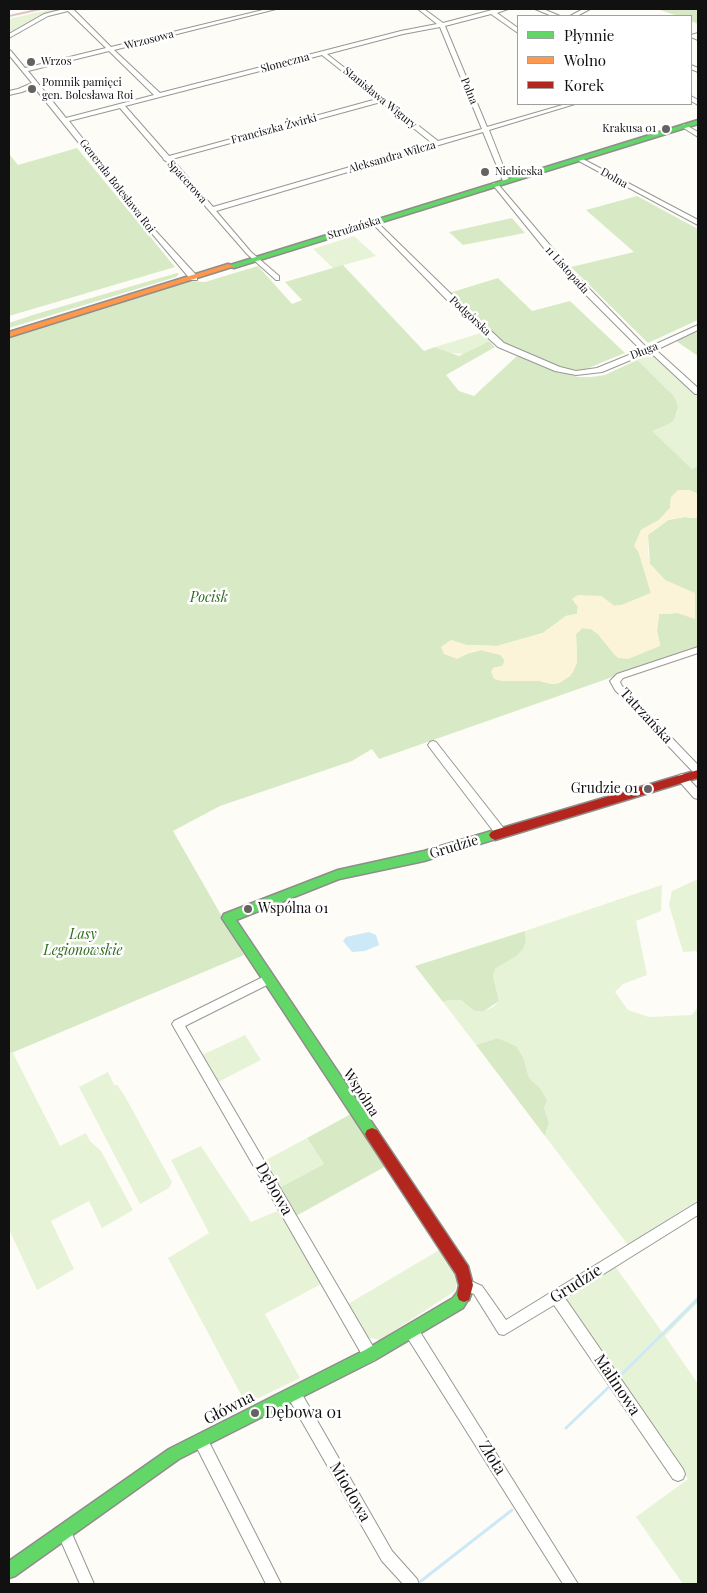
<!DOCTYPE html>
<meta charset="utf-8">
<style>
body{margin:0}
#map{position:relative;width:707px;height:1593px;overflow:hidden;background:#fdfcf7;font-family:"Playfair Display",serif}
canvas{display:block}
.frame{position:absolute;inset:0;border:10px solid #111;pointer-events:none}
.legend{position:absolute;left:517px;top:15px;width:175px;height:90px;box-sizing:border-box;background:#fff;border:1px solid #a0a0a0;margin:0;padding:6px 9px;list-style:none;font-size:15px;color:#111}
.legend li{display:flex;align-items:center;gap:10px;height:25px}
.legend b{width:25px;border:1px solid #a0a0a0}
</style>
<div id="map">
<canvas width="707" height="1593"></canvas>
<div class="frame"></div>
<ul class="legend">
<li><b style="height:6px;background:#63d668"></b>Płynnie</li>
<li><b style="height:6px;background:#ff974d"></b>Wolno</li>
<li><b style="height:6px;background:#b3261e"></b>Korek</li>
</ul>
</div>
<script>
const context = document.querySelector('canvas').getContext('2d');
context.lineJoin = 'round';
function paint(path, color) {
  context.fillStyle = color;
  context.fill(path, 'evenodd');
}
function toPath(rows) {
  const path = new Path2D();
  for (const r of rows) {
    path.moveTo(r[0], r[1]);
    for (let i = 2; i < r.length; i += 2) path.lineTo(r[i], r[i + 1]);
  }
  return path;
}
function strokePath(path, color, width, dash) {
  context.strokeStyle = color;
  context.lineWidth = width;
  context.lineCap = dash ? 'butt' : 'round';
  context.setLineDash(dash || []);
  context.stroke(path);
}
function label(font, color, halo, rows, align = 'center') {
  context.font = font + ' "Playfair Display",serif';
  context.lineWidth = 5;
  context.setLineDash([]);
  context.textBaseline = 'middle';
  context.strokeStyle = halo;
  context.fillStyle = color;
  for (const [text, x, y, turn = 0] of rows) {
    context.save();
    context.translate(x, y);
    context.rotate((+turn || 0) * Math.PI / 180);
    context.textAlign = isNaN(turn) ? turn : align;
    if (halo) context.strokeText(text, 0, 0);
    context.fillText(text, 0, 0);
    context.restore();
  }
}
const green = toPath([
 [52,9,63,9,49,12,9,35,9,19],
 [354,236,376,256,333,268,313,249],
 [481,333,489,341,476,347,465,354,450,353,435,347],
 [647,353,653,354,698,395,698,466,692,469,651,431,669,424,677,413,678,409,673,395,633,358],
 [698,879,698,954,696,951,683,952,669,905,672,891],
 [662,885,661,911,636,921,647,975,623,984,615,992,628,1010,649,1017,692,1015,698,1007,698,1200,628,1245,545,1136,549,1123,544,1108,540,1088,529,1078,523,1057,516,1046,498,1038,476,1045,443,1002,449,1000,461,1000,474,1011,484,1011,493,1007,499,1001,493,976,495,969,515,957,526,941,525,931],
 [245,1035,261,1060,218,1082,202,1055],
 [13,1053,60,1146,86,1133,90,1141,101,1151,133,1210,102,1228,89,1201,51,1221,74,1269,37,1290,9,1229,9,1054],
 [108,1072,114,1085,117,1085,123,1093,172,1182,169,1188,140,1204,79,1087],
 [307,1138,324,1164,279,1188,264,1161],
 [201,1146,251,1222,280,1210,323,1283,265,1314,300,1378,246,1404,168,1258,209,1233,171,1160],
 [441,1249,458,1278,455,1291,380,1340,365,1337,348,1304],
 [615,1266,662,1332,698,1296,698,1302,665,1336,698,1384,698,1584,683,1584,636,1517,688,1479,563,1297]
]);
const forest = toPath([
 [657,9,698,9,698,24,691,21,691,16,678,16],
 [77,148,175,267,9,316,9,154,18,165],
 [637,196,698,229,698,320,648,343,571,267,634,252,586,210],
 [512,218,525,233,463,245,449,232],
 [343,265,424,351,435,347,459,356,489,341,495,347,446,375,459,391,474,396,517,356,562,372,578,377,591,377,605,375,637,360,673,395,676,401,678,408,674,420,669,424,652,431,692,469,698,466,698,494,689,490,671,497,670,508,659,520,641,530,639,553,651,593,622,605,614,606,601,596,574,602,578,606,577,614,566,616,543,633,497,646,466,645,451,640,463,655,481,650,501,655,505,661,502,666,493,668,502,681,540,681,552,684,559,683,570,676,577,662,576,634,582,628,591,629,598,634,615,655,619,658,660,645,657,631,659,614,677,613,665,580,650,564,648,535,668,520,684,517,698,518,698,647,379,759,372,749,352,761,220,806,173,831,244,955,9,1054,9,337,191,281,205,282,258,266,292,304,302,300,285,282],
 [177,273,179,274,176,277,9,328,9,323,36,314],
 [498,278,532,311,570,301,625,353,581,371,561,367,502,343,449,293],
 [696,332,698,334,698,356,676,341],
 [525,931,526,941,523,949,515,957,495,969,493,976,499,1001,484,1011,474,1011,461,1000,449,1000,443,1002,415,966],
 [498,1038,516,1046,523,1057,529,1078,540,1088,547,1100,544,1108,549,1123,545,1136,476,1045],
 [351,1114,386,1166,296,1216,279,1188,324,1164,307,1138]
]);
const sand = toPath([
 [678,490,689,490,698,494,698,518,684,517,668,520,655,529,648,535,648,552,650,564,665,580,695,593,695,619,677,613,659,614,657,631,660,646,628,659,619,658,615,655,598,634,591,629,582,628,576,634,577,662,573,672,570,676,559,683,552,684,540,681,502,681,494,679,491,672,493,668,502,666,505,661,501,655,481,650,473,651,457,659,444,654,441,647,451,640,466,645,497,646,543,633,566,616,577,614,578,606,572,599,578,595,601,596,614,606,622,605,651,593,639,553,634,546,641,530,659,520,670,508,671,497]
]);
const water = toPath([
 [369,932,376,935,379,945,365,951,352,952,343,941,346,937]
]);
const stream = toPath([
 [621,1375,698,1299],
 [566,1428,612,1384],
 [421,1581,512,1510]
]);
const street = toPath([
 [64,9,73,9,111,47,267,9,276,9,114,50,160,93,401,31,437,24,418,9,424,9,443,23,492,10,508,9,497,13,518,28,518,33,491,14,445,26,487,127,566,104,575,104,489,130,509,181,508,182,503,181,483,132,216,211,251,252,279,276,279,280,276,280,247,254,166,161,164,160,163,158,120,108,69,121,153,228,197,276,197,280,191,280,149,230,34,87,22,92,9,95,9,91,18,89,32,83,9,55,9,50,11,51,25,68,106,48,68,11,48,16,9,38,9,34,44,14,64,9],
 [440,27,482,129,438,141,327,54,403,34,440,27],
 [109,51,154,95,66,118,28,71,109,51],
 [322,55,377,99,169,156,125,106,322,55],
 [381,102,432,143,213,207,172,159,381,102],
 [535,9,543,9,560,16,552,16,535,9],
 [583,9,590,9,577,16,570,16,583,9],
 [698,33,698,40,691,37,691,35,698,33],
 [691,65,698,68,698,72,691,69,691,65],
 [691,96,698,100,698,105,691,101,691,96],
 [684,124,698,132,698,137,682,127,681,126,684,124],
 [577,158,581,158,698,220,698,225,577,160,577,158],
 [493,183,497,183,571,270,647,348,698,325,698,330,656,350,698,388,698,394,695,394,650,352,602,372,576,375,555,371,498,347,446,299,371,222,376,221,452,295,504,343,560,367,576,371,597,368,641,350,565,274,493,185,493,183],
 [698,647,698,653,623,678,620,682,622,686,698,765,698,775,695,774,615,690,610,681,617,674,698,647],
 [433,741,436,742,505,830,506,833,505,836,497,836,430,748,428,745,430,742,433,741],
 [682,774,685,775,698,789,698,799,694,798,679,781,677,778,679,775,682,774],
 [267,975,271,977,273,980,271,983,185,1026,375,1350,377,1355,375,1360,370,1362,365,1360,172,1024,174,1021,267,975],
 [698,1202,698,1215,565,1298,683,1469,685,1474,683,1479,678,1481,673,1479,554,1305,504,1335,499,1334,474,1294,462,1289,460,1285,462,1281,466,1279,482,1286,506,1320,698,1202],
 [412,1326,417,1327,578,1584,563,1584,407,1337,406,1332,407,1327,412,1326],
 [294,1387,299,1389,392,1551,417,1579,419,1584,403,1584,382,1561,289,1399,287,1394,289,1389,294,1387],
 [201,1434,206,1436,281,1584,266,1584,196,1446,194,1441,196,1436,201,1434],
 [64,1525,69,1527,94,1584,80,1584,57,1532,59,1527,64,1525]
]);
const fast = toPath([
 [698,120,698,124,234,268,227,266,698,120],
 [495,830,499,832,501,835,499,838,424,861,339,879,236,920,377,1130,379,1134,377,1138,372,1140,367,1138,222,918,224,914,338,870,424,851,495,830],
 [464,1288,469,1290,471,1295,463,1308,375,1360,179,1459,15,1576,9,1578,9,1561,169,1449,365,1350,453,1298,459,1290,464,1288]
]);
const slow = toPath([
 [228,264,235,266,9,337,9,332,228,264]
]);
const jam = toPath([
 [698,770,698,778,495,840,491,838,489,835,491,832,495,830,698,770],
 [372,1128,377,1130,468,1266,473,1285,469,1300,464,1302,459,1300,457,1295,459,1285,456,1274,367,1138,365,1134,367,1130,372,1128]
]);
const rail = toPath([
 [9,16,41,9]
]);
const markers = [
 [31,62,5,"#646362"],
 [32,89,5,"#646362"],
 [666,129,5,"#646362"],
 [485,172,5,"#646362"],
 [648,789,5,"#646362"],
 [248,909,5,"#646362"],
 [255,1413,5,"#646362"]
];
const farStreetnames = [
 ["Wrzosowa",149,40,-14],
 ["Słoneczna",285,63,-15],
 ["Polna",469,91,68],
 ["Stanisława Wigury",380,98,39],
 ["Franciszka Żwirki",274,129,-15],
 ["Aleksandra Wilcza",392,157,-16],
 ["Dolna",614,178,29],
 ["Spacerowa",187,182,48],
 ["Generała Bolesława Roi",117,186,52],
 ["Strużańska",354,228,-17],
 ["11 Listopada",567,270,48],
 ["Podgórska",470,316,43],
 ["Długa",644,351,-21]
];
const farPoinames = [
 ["Wrzos",41,62],
 ["Pomnik pamięci",42,83],
 ["gen. Bolesława Roi",42,96],
 ["Krakusa 01",656,129,"right"],
 ["Niebieska",495,172]
];
const parkNames = [
 ["Pocisk",209,598],
 ["Lasy",83,935],
 ["Legionowskie",83,951]
];
const streetNames = [
 ["Tatrzańska",646,716,47],
 ["Grudzie",454,847,-17],
 ["Wspólna",361,1093,57]
];
const poiNames = [
 ["Grudzie 01",638,789],
 ["Wspólna 01",258,909,"left"]
];
const nearStreetnames = [
 ["Dębowa",274,1189,60],
 ["Grudzie",576,1284,-32],
 ["Malinowa",617,1385,56],
 ["Główna",229,1408,-27],
 ["Złota",492,1458,58],
 ["Miodowa",350,1492,60]
];
const nearPoinames = [
 ["Dębowa 01",265,1413]
];
paint(green, '#e7f3d7');
paint(forest, '#d8eac5');
paint(sand, '#fcf4d9');
paint(water, '#cde8f7');
strokePath(stream, '#cde8f7', 3);
strokePath(street, '#979795', 2);
strokePath(fast, '#8e8d8b', 3);
strokePath(slow, '#8e8d8b', 3);
strokePath(jam, '#8e8d8b', 3);
paint(street, '#fffffe');
paint(fast, '#63d668');
paint(slow, '#ff974d');
paint(jam, '#b3261e');
strokePath(rail, '#d9c6c7', 2);
for (const [x, y, r, color] of markers) {
  const dot = new Path2D();
  dot.arc(x, y, r, 0, 2 * Math.PI);
  context.fillStyle = color;
  context.fill(dot);
  strokePath(dot, '#fff', 2);
}
label('11px', '#111', '#fff', farStreetnames);
label('11px', '#111', '#fff', farPoinames, 'left');
label('italic 14px', '#2f6b1f', '#fff', parkNames);
label('14px', '#111', '#fff', streetNames);
label('14px', '#111', '#fff', poiNames, 'right');
label('16px', '#111', '#fff', nearStreetnames);
label('16px', '#111', '#fff', nearPoinames, 'left');
</script>
